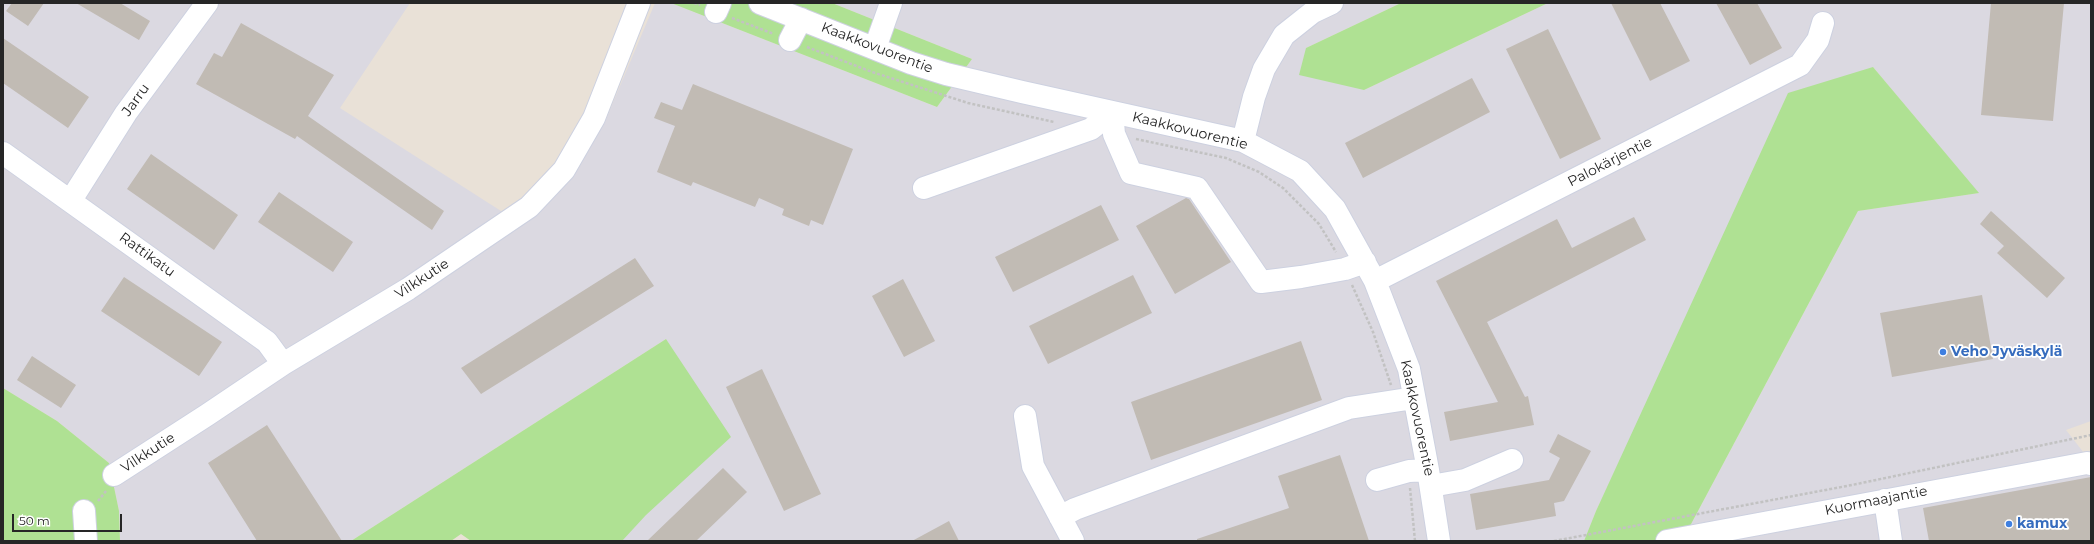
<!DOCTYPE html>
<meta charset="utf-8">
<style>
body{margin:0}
#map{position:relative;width:2094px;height:544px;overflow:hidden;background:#e9e1d7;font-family:Montserrat,sans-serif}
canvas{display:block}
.frame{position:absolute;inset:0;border:4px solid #262626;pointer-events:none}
.scale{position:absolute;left:12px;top:514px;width:110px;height:18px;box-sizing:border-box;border:2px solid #262626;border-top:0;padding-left:5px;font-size:12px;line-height:14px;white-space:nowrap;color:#262626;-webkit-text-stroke:3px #fff;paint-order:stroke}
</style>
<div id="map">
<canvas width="2094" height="544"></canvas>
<div class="frame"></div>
<div class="scale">50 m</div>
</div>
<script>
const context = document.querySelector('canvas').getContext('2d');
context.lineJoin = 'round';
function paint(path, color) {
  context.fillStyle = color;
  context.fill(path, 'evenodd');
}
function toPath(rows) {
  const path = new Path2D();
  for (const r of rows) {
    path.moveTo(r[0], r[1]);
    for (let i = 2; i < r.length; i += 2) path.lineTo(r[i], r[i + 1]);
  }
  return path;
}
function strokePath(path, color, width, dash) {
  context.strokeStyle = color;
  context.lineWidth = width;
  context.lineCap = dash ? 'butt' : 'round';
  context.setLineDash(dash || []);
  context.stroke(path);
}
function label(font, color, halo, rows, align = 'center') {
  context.font = font + ' Montserrat,sans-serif';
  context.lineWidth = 3.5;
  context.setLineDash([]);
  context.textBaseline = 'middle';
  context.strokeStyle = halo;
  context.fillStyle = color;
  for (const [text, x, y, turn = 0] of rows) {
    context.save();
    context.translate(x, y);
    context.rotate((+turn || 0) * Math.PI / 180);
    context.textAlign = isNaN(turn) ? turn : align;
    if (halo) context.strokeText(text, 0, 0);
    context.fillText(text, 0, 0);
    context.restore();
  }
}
const industrial = toPath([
 [3,3,410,3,340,108,501,211,513,232,537,214,569,180,604,124,655,3,671,3,937,107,972,59,832,3,1401,3,1306,48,1364,90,1548,3,2091,3,2091,421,2066,430,2091,462,2091,541,1682,541,1858,211,1978,193,1873,67,1618,465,1596,511,1584,541,621,541,666,339,351,541,120,541,119,511,109,463,57,421,3,388]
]);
const green = toPath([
 [671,3,832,3,972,59,937,107],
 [1401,3,1548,3,1364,90,1299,75,1306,48],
 [1873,67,1979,193,1858,211,1682,541,1584,541,1596,511,1788,93],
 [666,339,731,437,646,515,622,541,471,541,461,534,451,541,351,541],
 [3,388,57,421,109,463,119,511,120,541,3,541]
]);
const building = toPath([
 [12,3,44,3,28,26,6,11],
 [76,3,120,3,150,21,139,40],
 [1611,3,1660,3,1690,61,1650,81],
 [1716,3,1757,3,1782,48,1750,65],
 [1991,3,2064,3,2053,121,1981,115],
 [241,23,334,75,308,116,444,211,432,230,297,136,295,139,196,84,214,53,222,57],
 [1548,29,1601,139,1560,159,1506,49],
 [3,38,89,97,68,128,3,83],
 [1472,78,1490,112,1363,178,1345,143],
 [693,84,853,149,823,225,811,220,809,226,782,215,784,209,759,198,755,207,693,182,691,186,657,172,675,126,654,118,661,102,682,110],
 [151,154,238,215,214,250,127,189],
 [279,192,353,242,333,272,258,222],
 [1186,198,1189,199,1231,262,1175,294,1136,226],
 [1101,205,1119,240,1013,292,995,257],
 [1991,211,2065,278,2047,298,1997,253,2004,246,1980,224],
 [1634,217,1646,240,1487,322,1525,397,1528,396,1534,425,1450,441,1444,412,1498,402,1436,281,1557,219,1572,248],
 [635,258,654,286,481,394,461,368],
 [1133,275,1152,313,1048,364,1029,326],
 [124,277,222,342,199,376,101,311],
 [903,279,935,341,904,357,872,296],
 [1982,295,1993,359,1892,377,1880,313],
 [1301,341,1322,400,1151,460,1131,402],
 [32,356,76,385,61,408,17,380],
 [762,369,821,494,784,511,726,387],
 [267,425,342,541,257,541,208,463],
 [1558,434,1591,451,1564,501,1554,503,1556,516,1476,530,1470,494,1549,480,1560,458,1549,452],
 [1340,455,1369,541,1197,541,1197,539,1289,508,1278,476],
 [723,468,747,492,696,541,647,541],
 [2091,477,2091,541,1929,541,1923,508],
 [949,521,959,541,912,541]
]);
const path = toPath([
 [694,3,700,5],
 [732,18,774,34],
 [807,47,872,72,968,103,1054,122],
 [1136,139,1226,158,1259,172,1283,188,1319,224,1336,252],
 [1352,285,1373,332,1391,385],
 [1410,488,1415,541],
 [98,501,106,491],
 [1554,541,1852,485,2091,435]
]);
const minor = toPath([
 [760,3,911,63,946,74,1022,92,1243,141,1300,171,1335,209,1375,281,1409,369,1428,470,1439,541],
 [716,12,720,3],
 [790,40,801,19],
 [875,48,891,3],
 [1112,112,1114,134,1131,173,1197,188,1261,282,1301,277,1345,269,1365,262],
 [1243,141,1254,97,1264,69,1284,35,1313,12,1332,3],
 [3,153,267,342,283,364],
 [924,188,1091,129,1112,112],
 [71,200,126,113,207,3],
 [1375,281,1800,65,1818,40,1823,23],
 [1025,416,1033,466,1073,541],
 [114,475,207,415,283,364,408,289,529,207,564,170,594,118,639,3],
 [1377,480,1409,471,1428,470],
 [1431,486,1465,480,1512,460],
 [1885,500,1891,541],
 [84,511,86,541],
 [1060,517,1075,509,1349,408,1414,398],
 [1667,541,2087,463,2091,464]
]);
const markers = [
 [1943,352,4,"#3f7fe0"],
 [2009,524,4,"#3f7fe0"]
];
const streetNames = [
 ["Kaakkovuorentie",877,48,21],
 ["Jarru",136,100,-54],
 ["Kaakkovuorentie",1190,131,14],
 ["Palokärjentie",1610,162,-27],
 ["Rattikatu",147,255,36],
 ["Vilkkutie",422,279,-33],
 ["Kaakkovuorentie",1417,418,78],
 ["Vilkkutie",148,453,-33],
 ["Kuormaajantie",1876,501,-11]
];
const shopNames = [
 ["Veho Jyväskylä",1951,352],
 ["kamux",2017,524]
];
paint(industrial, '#dbd9e1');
paint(green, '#afe193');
paint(building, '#c1bbb4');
strokePath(minor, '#cdd1e0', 24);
strokePath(path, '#c2c2c2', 2.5, [3, 2]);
strokePath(minor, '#fff', 22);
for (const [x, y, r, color] of markers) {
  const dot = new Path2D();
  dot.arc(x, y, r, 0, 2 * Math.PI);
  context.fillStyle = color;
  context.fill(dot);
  strokePath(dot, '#fff', 1.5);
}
label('14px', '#262626', '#fff', streetNames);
label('bold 14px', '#366cbe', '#fff', shopNames, 'left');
</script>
